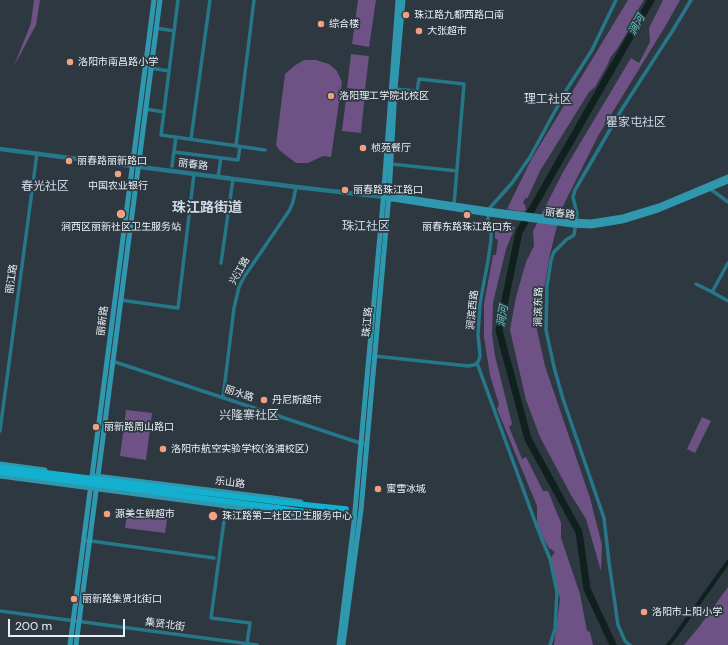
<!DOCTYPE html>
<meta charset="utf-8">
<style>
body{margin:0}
#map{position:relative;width:728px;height:645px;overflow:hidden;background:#2e3841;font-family:"DM Sans",sans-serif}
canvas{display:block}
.scale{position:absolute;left:8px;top:619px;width:117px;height:18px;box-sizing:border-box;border:2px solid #e9f0f6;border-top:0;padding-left:5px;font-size:12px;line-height:14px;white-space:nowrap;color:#e9f0f6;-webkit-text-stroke:3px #2e3841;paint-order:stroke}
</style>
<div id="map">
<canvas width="728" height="645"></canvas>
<div class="scale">200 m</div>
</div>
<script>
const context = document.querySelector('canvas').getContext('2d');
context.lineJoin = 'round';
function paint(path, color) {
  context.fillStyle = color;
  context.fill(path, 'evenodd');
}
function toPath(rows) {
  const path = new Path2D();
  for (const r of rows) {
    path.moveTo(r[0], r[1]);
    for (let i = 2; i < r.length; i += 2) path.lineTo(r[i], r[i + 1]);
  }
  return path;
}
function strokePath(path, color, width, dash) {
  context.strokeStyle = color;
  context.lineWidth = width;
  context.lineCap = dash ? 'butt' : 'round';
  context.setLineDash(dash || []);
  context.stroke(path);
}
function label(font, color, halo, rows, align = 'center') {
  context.font = font + ' "DM Sans","Noto Sans SC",sans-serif';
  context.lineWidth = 3.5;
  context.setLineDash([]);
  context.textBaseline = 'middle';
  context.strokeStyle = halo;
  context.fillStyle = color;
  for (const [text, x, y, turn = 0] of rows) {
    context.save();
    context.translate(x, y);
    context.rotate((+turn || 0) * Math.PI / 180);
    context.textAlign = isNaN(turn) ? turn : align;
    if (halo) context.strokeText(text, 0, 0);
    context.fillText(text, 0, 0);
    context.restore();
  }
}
const green = toPath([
 [34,0,40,0,36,25,14,66,31,23],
 [358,0,376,0,369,47,352,44],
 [628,0,644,0,639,8,633,23,617,49,610,58,608,64,595,87,589,92,540,171,528,197,527,199,526,197,523,203,525,205,526,209,524,212,507,209,531,160],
 [663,0,680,0,666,25,598,136,561,210,550,254,537,330,545,366,590,498,602,545,601,571,586,519,571,495,540,437,526,400,510,330,516,297,526,262,534,246,533,231,563,172,631,58,639,63,650,42,649,28],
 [351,54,369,56,365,90,347,88],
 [304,60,316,60,329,64,337,71,342,82,331,157,323,156,308,163,296,163,279,150,276,145,285,74,294,66],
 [347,91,365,93,361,133,342,131],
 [495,226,498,226,499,233,508,233,509,226,515,227,506,249,493,303,492,334,495,356,512,424,509,427,522,459,526,457,543,491,548,491,561,523,561,538,580,594,587,631,590,632,593,645,554,645,560,599,550,559,555,552,549,548,537,527,537,506,497,409,499,405,490,375,484,337,484,304,493,255,496,255,498,240,495,238],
 [126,410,152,413,146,460,120,456],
 [702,417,711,421,695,453,687,449],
 [127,514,167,519,165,533,125,528],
 [728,587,728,645,684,645,699,627]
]);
const canal = toPath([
 [668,645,674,638,728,562]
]);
const river = toPath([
 [613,645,587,589,579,532,528,439,499,330,519,232,651,0]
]);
const minor = toPath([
 [178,0,161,135,265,150],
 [156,28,174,31],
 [150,68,169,71],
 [395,89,417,91,419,79,464,84,454,205],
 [145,109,164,112],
 [191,139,210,0],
 [236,146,254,0],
 [174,152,238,160,240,147],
 [391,164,457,171],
 [172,166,176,137],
 [218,177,221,158],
 [709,188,728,202],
 [221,263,233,179],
 [696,284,712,292,728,263],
 [712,292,728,301],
 [120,300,178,308,194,174],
 [374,356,468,366,474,365,477,363],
 [112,361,366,445],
 [223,398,234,308,239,287,244,277,289,211,293,202,296,187],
 [0,431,37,153],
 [226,506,211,618,250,623,247,644],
 [84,540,214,558],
 [0,611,257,645],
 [550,645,555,629,557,592,550,559,537,527,477,363,479,360,480,355,478,335,480,303,488,261,491,240,491,228,488,222,488,210,512,183,530,157,567,89,592,50,616,0],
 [630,645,625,641,618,625,609,562,604,518,563,399,554,367,546,330,547,286,551,260,554,252,566,240,574,235,577,214,573,197,575,190,622,109,673,30,691,0]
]);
const tertiary = toPath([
 [0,149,296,187,384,197]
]);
const secondary = toPath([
 [387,196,389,195,488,210,573,221,591,222,623,217,659,206,728,177],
 [386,198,489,214,573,225,591,226,622,221,658,210,728,181],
 [0,464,45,470],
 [0,476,235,507,279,513,315,515],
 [96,476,273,498,301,502],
 [70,645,154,0],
 [76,645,160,0],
 [339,645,354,522,361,443,383,202,398,0],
 [343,645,361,510,389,195,395,89,403,0]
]);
const primary = toPath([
 [279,502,346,509],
 [279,508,343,517]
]);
const primaryBridge = toPath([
 [0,467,279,502],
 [0,472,279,508]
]);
const markers = [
 [406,15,4,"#f2a080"],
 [321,24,4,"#f2a080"],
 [419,31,4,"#f2a080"],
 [70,62,4,"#f2a080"],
 [331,96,4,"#f2a080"],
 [363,148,4,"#f2a080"],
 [69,161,4,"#f2a080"],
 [118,174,4,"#f2a080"],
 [345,190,4,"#f2a080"],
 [121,214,5,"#f2a080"],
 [467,215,4,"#f2a080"],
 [264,400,4,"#f2a080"],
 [96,427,4,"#f2a080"],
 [163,449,4,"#f2a080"],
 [378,489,4,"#f2a080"],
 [107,514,4,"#f2a080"],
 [213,516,5,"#f2a080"],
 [74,599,4,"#f2a080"],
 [644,612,4,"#f2a080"]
];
const poiNames = [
 ["珠江路九都西路口南",414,15],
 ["综合楼",329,24],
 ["大张超市",427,31],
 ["洛阳市南昌路小学",78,62],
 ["洛阳理工学院北校区",339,96],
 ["桢苑餐厅",371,148],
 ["丽春路丽新路口",77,161],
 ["中国农业银行",118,186,"center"],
 ["丽春路珠江路口",353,190],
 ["涧西区丽新社区卫生服务站",121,227,"center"],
 ["丽春东路珠江路口东",467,227,"center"],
 ["丹尼斯超市",272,400],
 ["丽新路周山路口",104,427],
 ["洛阳市航空实验学校(洛浦校区)",171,449],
 ["蜜雪冰城",386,489],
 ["源美生鲜超市",115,514],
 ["珠江路第二社区卫生服务中心",222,516],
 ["丽新路集贤北街口",82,599],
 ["洛阳市上阳小学",652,612]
];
const streetNames = [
 ["丽春路",193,165,7],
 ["丽春路",560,214,6],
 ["兴江路",240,271,-60],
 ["丽江路",12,279,-82],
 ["涧滨东路",539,307,-89],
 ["涧滨西路",473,310,-84],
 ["丽新路",103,321,-83],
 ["珠江路",368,322,-85],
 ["丽水路",239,394,18],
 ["乐山路",230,483,7],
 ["集贤北街",165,625,8]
];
const waterNames = [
 ["涧河",637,25,-61],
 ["涧河",503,316,-80]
];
const quarterNames = [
 ["理工社区",548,100],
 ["瞿家屯社区",636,123],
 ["春光社区",45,187],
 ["珠江社区",366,227],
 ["兴隆寨社区",249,416]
];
const districtNames = [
 ["珠江路街道",207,208]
];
paint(green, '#6e5285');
strokePath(canal, '#0f201e', 4);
strokePath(river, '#0f201e', 7);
strokePath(minor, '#267789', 3.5);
strokePath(tertiary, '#267789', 4.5);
strokePath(secondary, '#2f97ae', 5);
strokePath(primary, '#13b1cf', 5.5);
strokePath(primaryBridge, '#13b1cf', 5.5);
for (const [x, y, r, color] of markers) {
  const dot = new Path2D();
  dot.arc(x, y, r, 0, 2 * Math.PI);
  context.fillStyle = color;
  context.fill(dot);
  strokePath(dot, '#2e3841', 1.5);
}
label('10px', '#e9f0f6', '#2e3841', poiNames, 'left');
label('10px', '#e9f0f6', '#2e3841', streetNames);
label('italic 11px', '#4ed7c8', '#2e3841', waterNames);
label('12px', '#cddae6', '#2e3841', quarterNames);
label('bold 14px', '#cddae6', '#2e3841', districtNames);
</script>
